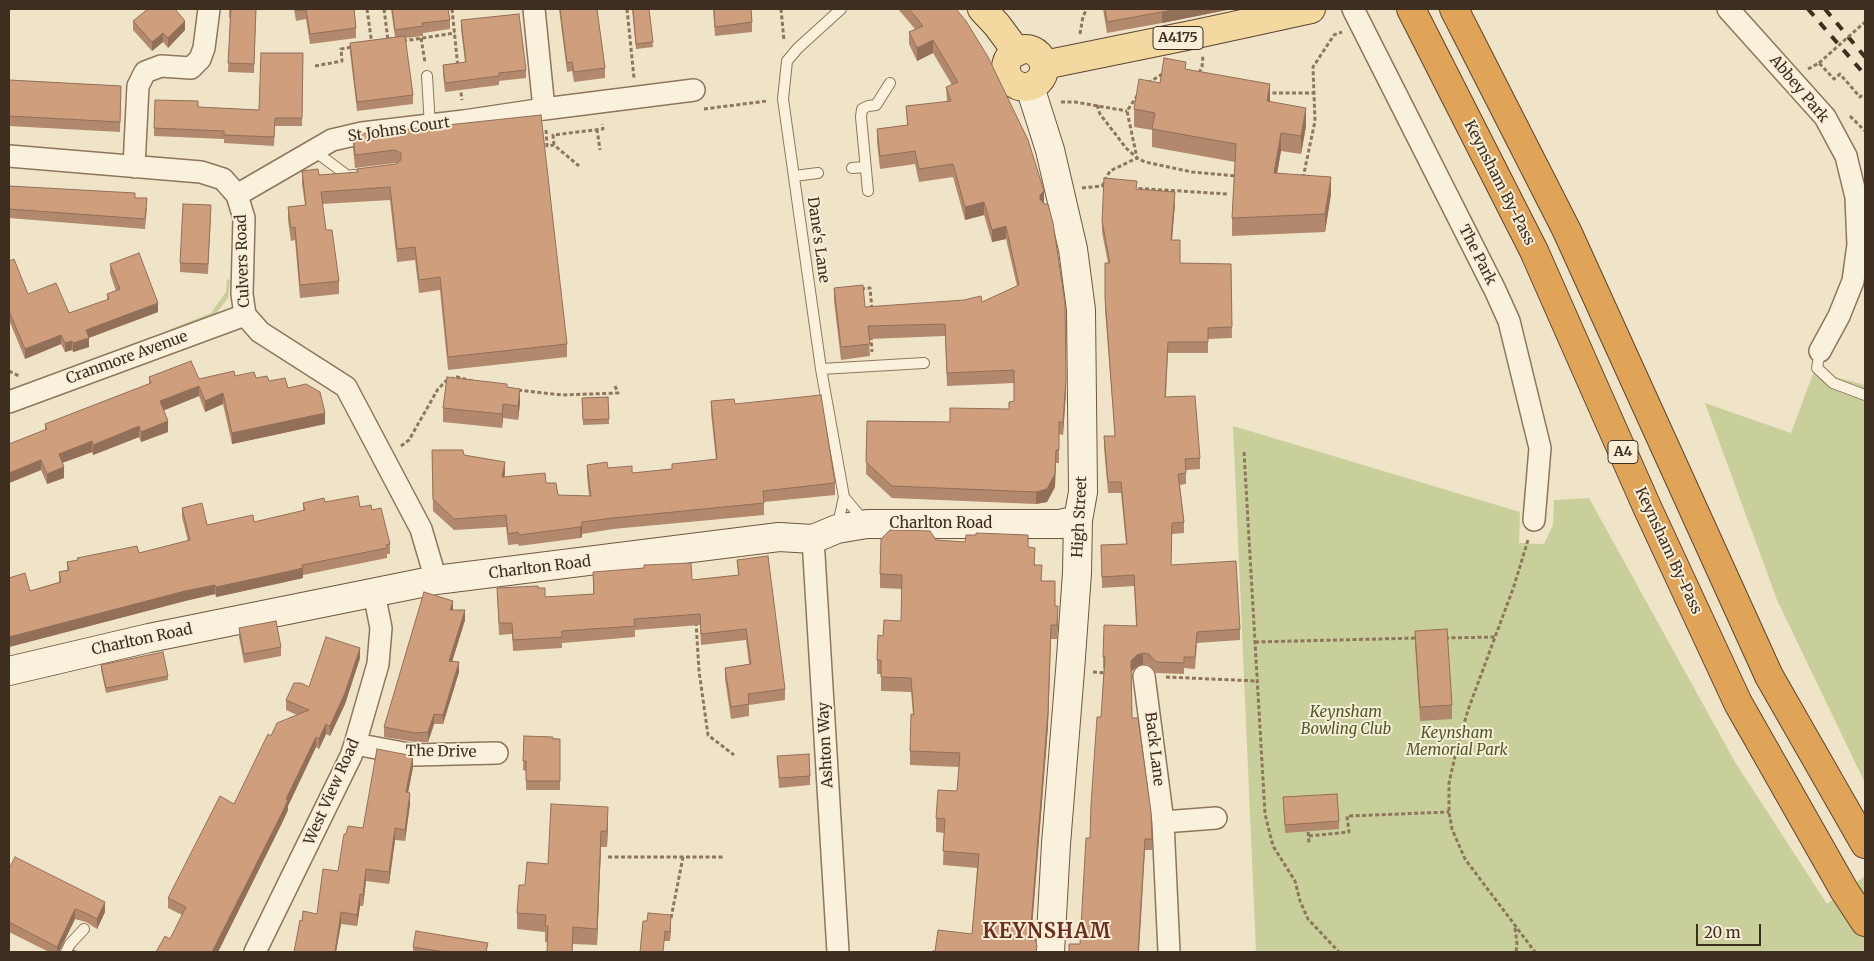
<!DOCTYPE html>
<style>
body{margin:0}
#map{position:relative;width:1874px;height:961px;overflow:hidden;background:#f0e4c8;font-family:Merriweather,serif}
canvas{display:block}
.frame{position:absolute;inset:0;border:10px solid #3d2e20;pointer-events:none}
.scale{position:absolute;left:1696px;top:924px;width:65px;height:22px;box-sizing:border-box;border:2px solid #3d2e20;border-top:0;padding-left:6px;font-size:15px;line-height:18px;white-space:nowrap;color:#3d2e20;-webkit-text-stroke:4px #f7eed8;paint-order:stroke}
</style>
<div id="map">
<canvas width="1874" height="961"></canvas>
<div class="frame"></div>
<div class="scale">20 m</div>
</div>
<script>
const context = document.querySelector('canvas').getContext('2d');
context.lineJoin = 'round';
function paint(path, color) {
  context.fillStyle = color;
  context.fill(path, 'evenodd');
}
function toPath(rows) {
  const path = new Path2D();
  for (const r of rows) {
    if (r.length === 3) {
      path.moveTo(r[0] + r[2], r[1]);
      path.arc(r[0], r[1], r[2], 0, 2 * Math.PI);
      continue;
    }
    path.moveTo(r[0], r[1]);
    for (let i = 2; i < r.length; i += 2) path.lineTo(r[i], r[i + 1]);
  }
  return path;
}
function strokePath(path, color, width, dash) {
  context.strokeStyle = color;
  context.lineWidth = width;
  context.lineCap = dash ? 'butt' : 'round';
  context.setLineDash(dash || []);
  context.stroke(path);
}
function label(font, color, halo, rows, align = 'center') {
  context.font = font + ' Merriweather,serif';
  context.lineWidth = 4;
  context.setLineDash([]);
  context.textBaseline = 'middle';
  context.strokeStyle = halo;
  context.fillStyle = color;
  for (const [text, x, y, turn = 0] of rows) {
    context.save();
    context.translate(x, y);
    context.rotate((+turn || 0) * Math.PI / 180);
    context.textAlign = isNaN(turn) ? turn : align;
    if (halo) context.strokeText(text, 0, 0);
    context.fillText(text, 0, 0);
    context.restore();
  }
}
const green = toPath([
 [227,279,230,280,228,298,214,316,169,333,169,330,211,313,226,292],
 [1814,371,1865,385,1865,783,1777,600,1705,403,1791,433],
 [1233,426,1520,512,1519,543,1544,544,1553,525,1554,500,1589,498,1735,762,1827,904,1865,876,1865,952,1256,952]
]);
const path = toPath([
 [367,9,372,45],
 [384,9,388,40],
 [452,9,458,68],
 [627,9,634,78],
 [781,9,784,41],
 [1080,34,1083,16,1087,9],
 [421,38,425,62],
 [403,41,455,33],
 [315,66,342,61,341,49,352,47],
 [1808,69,1819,63,1834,79,1840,74,1860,97,1863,94],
 [1199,73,1202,67,1203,56],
 [1148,83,1164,73],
 [460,86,462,100],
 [1266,93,1314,93],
 [1061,102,1075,102,1127,111],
 [1097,105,1100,114,1126,148,1137,158,1145,162,1192,172,1237,176],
 [704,109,767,101],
 [1850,116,1865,131],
 [597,129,600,150],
 [546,130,547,146,554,145,579,166],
 [554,145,553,135,603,129,602,124],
 [1303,178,1315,121,1313,67,1334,35,1342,32],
 [1082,188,1102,186,1110,171,1137,158,1127,111,1139,93],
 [1132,188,1227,194],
 [861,289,870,288,872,310],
 [871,336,872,352],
 [9,371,19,376],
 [518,390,562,395,618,393,615,386],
 [401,446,409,440,438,389,447,380,457,377,473,381],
 [1244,452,1265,814,1273,846,1295,881,1300,901,1308,919,1339,952],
 [1528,540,1514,586,1468,710,1456,752,1449,783,1449,812,1452,829,1465,859,1535,952],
 [696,622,699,671,708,735,734,755],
 [1445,638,1495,637],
 [1255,642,1419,638],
 [1093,672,1107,673],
 [1166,677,1257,681],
 [1308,832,1309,843],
 [1309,836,1349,832,1347,816,1449,812],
 [608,857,724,857],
 [671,918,683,857],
 [1515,928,1517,944,1516,952]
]);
const lane = toPath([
 [841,9,798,48,787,61,783,99,821,369,844,497],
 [427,76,430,126],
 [313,150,348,176,354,175],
 [852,168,865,167],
 [794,176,818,173],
 [868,191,861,117,862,109,868,106,876,105,890,83],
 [1820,351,1817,368,1833,383,1865,395],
 [821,369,924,363],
 [837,528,844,497,865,522],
 [66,952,70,944,84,929]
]);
const street = toPath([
 [534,9,544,109],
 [1353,9,1495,290,1509,321,1540,448,1534,520],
 [1728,9,1825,117,1846,156,1856,197,1858,245,1853,281,1839,316,1820,351],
 [9,156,201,172,223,179,237,195,244,218,242,294,245,315,260,332,346,387,421,529,436,580],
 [134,167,138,86,145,72,161,66,191,68,200,59,204,48,209,9],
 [237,195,332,140,362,133,464,121,544,109,694,90],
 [9,402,245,315],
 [813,539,838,952],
 [1144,676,1163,822,1169,952],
 [355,744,414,755,497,753],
 [1163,822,1216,818],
 [255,952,351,756,355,744,378,664,381,628,374,593]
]);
const secondary = toPath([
 [1030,87,1050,150,1073,249,1081,310,1083,492,1078,520,1077,573,1070,671,1056,844,1050,952],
 [9,671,149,638,436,580,779,537,813,539,837,529,867,524,1060,524,1078,520]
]);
const primary = toPath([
 [982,9,997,25,1017,52],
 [1025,68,19],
 [1044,65,1201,33,1311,9]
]);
const highway = toPath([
 [1411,9,1534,251,1647,507,1738,703,1844,890,1865,922],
 [1454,9,1567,231,1769,676,1865,844]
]);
const rail = toPath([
 [1808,9,1865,75],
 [1825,9,1865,57]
]);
const pathBridge = toPath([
 [1819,63,1865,22]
]);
const wall = toPath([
 [229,9,256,9,254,73,228,72,230,18,229,18],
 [294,9,354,9,356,28,356,38,310,44,306,19,296,21],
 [391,9,448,9,450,20,450,29,423,33,423,36,405,38,413,95,413,104,357,111,350,52,350,43,395,37],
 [559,9,597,9,605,68,605,78,574,82,572,71,567,72],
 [632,9,649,9,653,47,636,49],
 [713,9,751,9,752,22,752,32,715,36],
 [898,9,956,9,1044,203,1066,391,1063,435,1059,434,1059,463,1056,463,1055,487,1047,502,1036,504,892,498,866,474,867,421,950,422,1009,409,1014,401,1014,383,947,386,945,336,869,339,870,356,841,360,834,301,834,288,865,307,982,302,1017,286,1006,239,992,242,984,215,965,220,953,177,919,182,915,164,880,169,877,142,877,129,907,125,906,106,947,102,946,87,952,85,933,53,917,61,909,44,909,32,915,29],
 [1103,9,1232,9,1162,23,1107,33],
 [461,20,526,70,526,78,499,81,499,85,445,92,443,74,443,65,465,62,461,29],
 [133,21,185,30,168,48,163,42,152,51,133,30],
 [303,53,302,126,275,126,274,146,224,143,224,139,154,136,154,128,198,107,259,110],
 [1186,69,1270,102,1306,126,1301,154,1281,151,1277,173,1331,194,1325,232,1232,236,1232,218,1235,162,1152,147,1152,130,1134,127,1134,109,1160,83],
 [9,80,121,86,120,132,9,126],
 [391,131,567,344,567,357,448,370,440,290,419,293,415,260,397,262,390,200,322,204,326,230,339,281,339,294,300,298,295,240,291,241,288,220,288,207,305,205,302,184,302,171,319,175,357,172,357,169,396,164,395,163,355,168,353,148,353,135],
 [9,186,135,198,147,208,145,229,9,218],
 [1137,189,1175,203,1172,240,1180,263,1231,264,1232,338,1208,339,1208,353,1168,353,1166,397,1200,458,1200,469,1186,470,1186,484,1180,485,1184,522,1184,533,1172,534,1171,565,1240,629,1240,640,1197,643,1195,669,1184,668,1184,674,1156,673,1149,665,1143,664,1137,666,1131,672,1132,718,1152,839,1152,850,1145,850,1080,944,1101,717,1104,668,1103,668,1103,657,1136,626,1134,586,1102,588,1101,545,1126,544,1121,493,1108,493,1104,447,1104,436,1115,436,1105,309,1105,263,1108,263,1102,232,1102,221],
 [211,214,208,274,180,272,180,263],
 [9,261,28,294,69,313,107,300,107,294,116,291,110,273,110,264,158,312,89,338,89,347,73,352,72,350,65,352,61,344,25,359,9,320],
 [235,376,256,378,269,381,288,388,325,424,232,444,223,404,205,412,199,396,164,410,168,432,141,442,139,437,93,455,92,452,62,463,64,478,47,484,41,470,9,483,9,444,45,430,45,424,149,384,149,377,199,379],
 [507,387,520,403,518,420,503,418,502,428,443,422,443,408],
 [608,397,609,424,583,425,582,398],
 [711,401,735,404,835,483,835,495,764,502,764,515,613,529,582,534,582,537,580,538,519,546,518,544,508,545,506,527,454,530,433,511,432,450,464,455,505,473,504,477,546,483,558,495,589,496,587,476,587,465,608,468,632,473,672,469,672,464,716,460,711,413],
 [325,502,360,507,372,510,390,544,390,554,387,554,387,558,303,575,303,578,281,583,216,597,215,594,185,601,9,647,9,578,30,591,59,582,59,572,67,570,67,562,139,553,188,541,182,517,182,508,207,525,254,522,303,511,303,503],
 [936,540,1028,547,1042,581,1055,606,1058,620,1057,639,1051,639,1048,726,1031,939,1037,952,935,951,972,934,977,868,943,865,944,833,936,832,936,818,957,791,959,767,910,765,910,751,913,715,911,692,881,691,881,674,877,674,877,660,883,636,901,621,902,589,880,588,880,574],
 [737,560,785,689,785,700,749,705,749,716,731,719,725,679,725,668,749,664,746,640,701,645,700,625,635,630,635,637,562,643,562,648,513,651,512,634,499,635,497,588,538,588,545,597,593,594,593,572,692,580,738,575],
 [453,610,465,620,452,662,459,672,443,724,434,724,428,742,415,742,384,737,384,727],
 [239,628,281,647,281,656,244,663,239,637],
 [1415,631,1452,705,1452,719,1420,721,1415,645],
 [360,658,345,704,330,736,326,734,319,749,316,747,288,806,288,810,282,823,218,952,156,952,170,939,182,915,168,908,168,898,234,804,271,736,297,715,286,710,286,700],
 [101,665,168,676,168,680,106,693,101,670],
 [524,736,560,739,560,790,526,790,526,771,523,770],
 [777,756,810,776,810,785,779,788],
 [413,767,408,792,410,804,405,841,395,840,389,884,366,881,363,906,360,906,357,926,341,924,336,952,294,952,302,921,317,914,338,871,346,834,363,828],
 [1283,797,1339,821,1339,829,1285,833],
 [608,823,607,847,601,847,597,945,573,944,572,952,547,952,548,942,545,942,545,932,517,929,517,913,525,885,548,864],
 [9,869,105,912,97,929,86,922,75,919,59,952,49,952,9,932],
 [671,924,670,941,665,941,640,952],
 [413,947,488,952,413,952]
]);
const shadedWall = toPath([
 [1178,9,1232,9,1162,23,1162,12],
 [185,21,185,30,168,48,168,38],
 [163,33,163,42,152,51,152,42],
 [933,40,933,53,917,61,917,48],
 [1270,84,1270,102,1267,101],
 [1306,108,1306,126,1301,154,1301,136],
 [1281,133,1281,151,1274,191,1274,173],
 [1331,177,1331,194,1325,232,1325,214],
 [1044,191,1044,203,1040,208,1040,195],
 [1175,192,1175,203,1171,251,1171,240],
 [984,202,984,215,965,220,965,207],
 [1006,226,1006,239,992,242,992,230],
 [158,303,158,312,88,338,89,338,89,347,73,352,73,343,86,330],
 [61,335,61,344,25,359,25,349],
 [72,341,72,350,65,352,65,343],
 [1066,379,1066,391,1063,435,1063,422],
 [199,386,199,396,160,412,160,401],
 [520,389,520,403,518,420,518,406],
 [223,393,223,404,205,412,205,401],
 [503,404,503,418,502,428,502,414],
 [325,413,325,424,232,444,232,433],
 [168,421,168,432,141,442,141,432],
 [139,426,139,437,93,455,93,445],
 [92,441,92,452,59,464,59,454],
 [1056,450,1055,487,1047,502,1036,504,1036,492],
 [41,460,41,470,9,483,9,473],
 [505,462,505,473,502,489,502,477],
 [64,467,64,478,47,484,47,474],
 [582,525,582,537,580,538,580,527],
 [303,568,303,578,216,597,216,587],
 [215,585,215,594,185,601,9,647,9,637,185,591],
 [453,601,453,610,450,610],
 [1058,606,1058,620,1057,639,1057,625],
 [465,610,465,620,449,671,449,661],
 [1051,625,1048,726,1030,952,1030,938],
 [360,648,360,658,345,704,330,736,330,726],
 [1143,653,1143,664,1137,666,1131,672,1131,661,1137,655],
 [459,662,459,672,443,724,443,715],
 [434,714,434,724,428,742,428,732],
 [326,724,326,734,319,749,319,739],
 [316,737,316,747,288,806,288,810,282,823,218,952,212,952],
 [413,756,413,767,406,804,406,792],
 [410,793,410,804,405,841,405,830],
 [608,807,608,823,607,847,607,831],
 [395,828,395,840,389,884,389,872],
 [601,831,601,847,597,945,597,929],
 [1145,839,1145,850,1139,952,1138,952],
 [366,869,366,881,363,906,363,895],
 [360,894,360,906,357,926,357,915],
 [105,902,105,912,97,929,97,919],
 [75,909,75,919,59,952,57,952,57,947],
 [341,912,341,924,336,952,335,952],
 [671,915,671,924,670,941,670,932]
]);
const building = toPath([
 [148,9,175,9,185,21,168,38,163,33,152,42,133,21,148,9],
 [229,9,256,9,254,64,228,63,231,9,229,9],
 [296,9,354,9,356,28,310,34,306,10,296,11,296,9],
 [392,9,448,9,450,20,422,23,423,26,395,30,392,9],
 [560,9,597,9,605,68,574,72,572,62,567,63,560,9],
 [633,9,649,9,653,42,636,44,633,9],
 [714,9,751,9,752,22,715,27,714,9],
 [909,9,956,9,966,21,988,57,1028,140,1044,191,1040,195,1040,199,1044,204,1048,204,1053,223,1065,303,1066,379,1063,422,1059,422,1059,450,1056,450,1055,474,1047,489,1036,492,892,486,866,462,867,421,950,422,950,408,1009,409,1009,402,1014,401,1014,370,947,373,945,324,868,326,870,344,841,347,834,288,863,285,865,307,964,300,981,296,982,302,1019,285,1006,226,992,230,984,202,965,207,953,164,919,169,915,151,880,156,877,129,908,125,906,106,951,101,946,87,958,82,933,40,917,48,909,32,923,26,909,9],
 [1105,9,1178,9,1107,22,1105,9],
 [519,14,526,70,499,73,499,76,445,83,443,65,466,62,461,20,519,14],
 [405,36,413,95,357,102,350,43,405,36],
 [261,53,303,53,302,118,275,118,274,137,224,135,224,131,154,128,155,100,198,101,198,107,259,110,261,53],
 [1164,58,1186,62,1185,69,1270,84,1267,101,1306,108,1301,136,1281,133,1274,173,1331,177,1325,214,1232,218,1236,144,1152,129,1155,113,1134,109,1139,79,1160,83,1164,58],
 [9,80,121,86,120,122,9,116,9,80],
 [541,115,567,344,448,357,440,277,419,280,415,247,397,249,390,187,321,192,326,230,332,230,339,281,300,285,295,227,291,228,288,207,306,205,302,171,318,169,319,175,358,172,357,169,396,164,401,160,401,153,395,150,355,155,353,135,391,129,391,131,541,115],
 [1104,178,1137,181,1136,189,1175,192,1171,240,1180,240,1180,263,1231,264,1232,327,1208,328,1208,342,1168,342,1165,397,1195,396,1200,458,1185,459,1186,473,1178,474,1184,522,1172,523,1171,565,1236,561,1240,629,1197,632,1195,657,1184,657,1184,663,1156,662,1149,654,1143,653,1137,655,1131,661,1132,718,1138,718,1151,812,1152,839,1145,839,1138,952,1069,952,1069,944,1080,944,1086,838,1090,838,1091,805,1097,717,1101,717,1105,657,1103,657,1104,625,1137,626,1134,575,1102,577,1101,545,1127,544,1121,482,1108,482,1104,436,1115,436,1105,298,1105,263,1110,263,1102,221,1104,178],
 [9,186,135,193,135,198,147,198,145,219,9,209,9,186],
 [183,204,211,205,208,264,180,263,183,204],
 [139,253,158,303,86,330,89,338,73,343,72,341,65,343,61,335,25,349,9,311,9,261,14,259,28,294,56,283,69,313,109,299,107,294,120,289,110,264,139,253],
 [191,361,199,379,234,371,235,376,254,372,256,378,267,376,269,381,285,378,288,388,306,384,320,392,325,413,232,433,223,393,205,401,199,386,160,401,168,421,141,432,139,426,93,445,92,441,59,454,64,467,47,474,41,460,9,473,9,444,47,429,45,424,151,383,149,377,191,361],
 [447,377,507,384,507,387,520,389,518,406,503,404,502,414,443,408,447,377],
 [821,395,835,483,763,491,764,503,613,518,582,522,582,525,580,527,519,535,518,532,508,534,506,515,454,519,433,499,432,450,463,450,464,455,505,462,502,477,545,473,546,483,556,483,558,495,591,496,587,465,607,462,608,468,632,466,632,473,672,469,672,464,717,459,711,401,734,399,735,404,821,395],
 [608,397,609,419,583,420,582,398,608,397],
 [358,496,360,507,371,505,372,510,381,508,390,544,386,545,387,548,302,565,303,568,281,573,216,587,215,585,185,591,9,637,9,578,25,573,30,591,61,582,59,572,69,570,67,562,78,560,77,558,137,546,139,553,190,540,182,508,202,503,207,525,253,515,254,522,305,510,303,503,324,498,325,502,358,496],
 [890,530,930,531,936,540,965,542,966,535,976,535,976,533,1028,535,1028,547,1035,548,1034,565,1042,565,1041,581,1055,581,1055,606,1058,606,1057,625,1051,625,1048,712,1030,938,1035,939,1037,946,1036,952,931,952,932,951,935,951,938,930,972,934,979,854,943,851,945,819,936,818,938,790,957,791,960,753,910,751,911,714,914,715,911,678,881,677,881,660,877,660,878,635,883,636,884,620,901,621,902,575,880,574,881,539,890,530],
 [768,556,785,689,748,694,749,704,731,707,725,668,751,664,746,629,701,634,700,614,634,619,635,626,562,631,562,637,513,640,512,623,499,623,497,588,538,586,538,588,545,588,545,597,594,594,593,572,644,568,644,565,691,563,692,580,739,575,737,560,768,556],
 [424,592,453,601,450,610,465,610,449,661,459,662,443,715,434,714,428,732,415,733,384,727,424,592],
 [276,621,281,647,244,654,239,628,276,621],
 [1447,629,1452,705,1420,707,1415,631,1447,629],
 [326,637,360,648,345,693,330,726,326,724,319,739,316,737,286,799,288,800,282,813,212,952,156,952,165,936,170,939,186,907,168,898,220,796,234,804,268,734,271,736,277,723,309,710,286,700,294,683,301,683,309,687,326,637],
 [163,652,168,676,106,688,101,665,163,652],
 [524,736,553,737,553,739,560,739,560,781,526,781,526,761,523,761,524,736],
 [377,749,413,756,406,792,410,793,405,830,395,828,389,872,366,869,363,895,360,894,357,915,341,912,335,952,294,952,300,920,302,921,303,911,317,914,323,869,338,871,344,834,346,834,348,826,363,828,377,749],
 [809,754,810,776,779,778,777,756,809,754],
 [1337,794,1339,821,1285,825,1283,797,1337,794],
 [551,804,608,807,607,831,601,831,597,929,573,927,572,952,547,952,548,926,545,926,546,915,517,913,519,885,525,885,527,862,548,864,551,804],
 [15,857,105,902,97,919,86,913,75,909,57,947,9,922,9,869,15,857],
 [648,913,671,915,670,932,665,931,663,952,640,952,643,921,647,921,648,913],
 [416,931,488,943,486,952,445,952,413,947,416,931],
 [73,950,78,952,71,952,73,950]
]);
const shields = [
 [1178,38,50],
 [1623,452,30]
];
const shieldNames = [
 ["A4175",1178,38],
 ["A4",1623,452]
];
const streetNames = [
 ["Abbey Park",1799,89,50],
 ["St Johns Court",399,130,-8],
 ["Keynsham By-Pass",1499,183,63],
 ["Dane's Lane",818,240,82],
 ["The Park",1477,255,63],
 ["Culvers Road",243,261,-92],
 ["Cranmore Avenue",127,358,-20],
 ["High Street",1080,517,-87],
 ["Charlton Road",941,524],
 ["Keynsham By-Pass",1668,551,65],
 ["Charlton Road",540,568,-7],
 ["Charlton Road",142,640,-12],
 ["Ashton Way",826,745,-93],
 ["Back Lane",1154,749,83],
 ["The Drive",441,752,1],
 ["West View Road",332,792,-66]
];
const parkNames = [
 ["Keynsham",1346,713],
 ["Bowling Club",1346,730],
 ["Keynsham",1457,734],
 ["Memorial Park",1457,751]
];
const districtNames = [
 ["KEYNSHAM",1047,932]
];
paint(green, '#c9cf9b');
strokePath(lane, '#8d765c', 12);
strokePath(street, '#8d765c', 24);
strokePath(secondary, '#6f573f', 30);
strokePath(primary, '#5b4430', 30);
strokePath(highway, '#5b4430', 30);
strokePath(path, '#8d765c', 3, [4, 2.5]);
strokePath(lane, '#faf1dc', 10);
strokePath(street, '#faf1dc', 21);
strokePath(secondary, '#faf1dc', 28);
strokePath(primary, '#f3d9a0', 28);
strokePath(highway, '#e0a458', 28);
strokePath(rail, '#3d2e20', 4, [9, 9]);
strokePath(pathBridge, '#8d765c', 3, [4, 2.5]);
paint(wall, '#b2896c');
paint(shadedWall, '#916f58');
paint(building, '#cf9f7d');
strokePath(building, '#916f58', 1);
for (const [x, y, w] of shields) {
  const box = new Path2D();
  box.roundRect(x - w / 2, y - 11.5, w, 23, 4);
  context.fillStyle = '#f7eed8';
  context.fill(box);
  strokePath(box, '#3d2e20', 1);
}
label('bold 14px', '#3d2e20', null, shieldNames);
label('15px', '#3d2e20', '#f7eed8', streetNames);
label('italic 15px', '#4d5a26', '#f7eed8', parkNames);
context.letterSpacing = '1px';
label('bold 20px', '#6b2e1e', '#f7eed8', districtNames);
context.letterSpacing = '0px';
</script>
